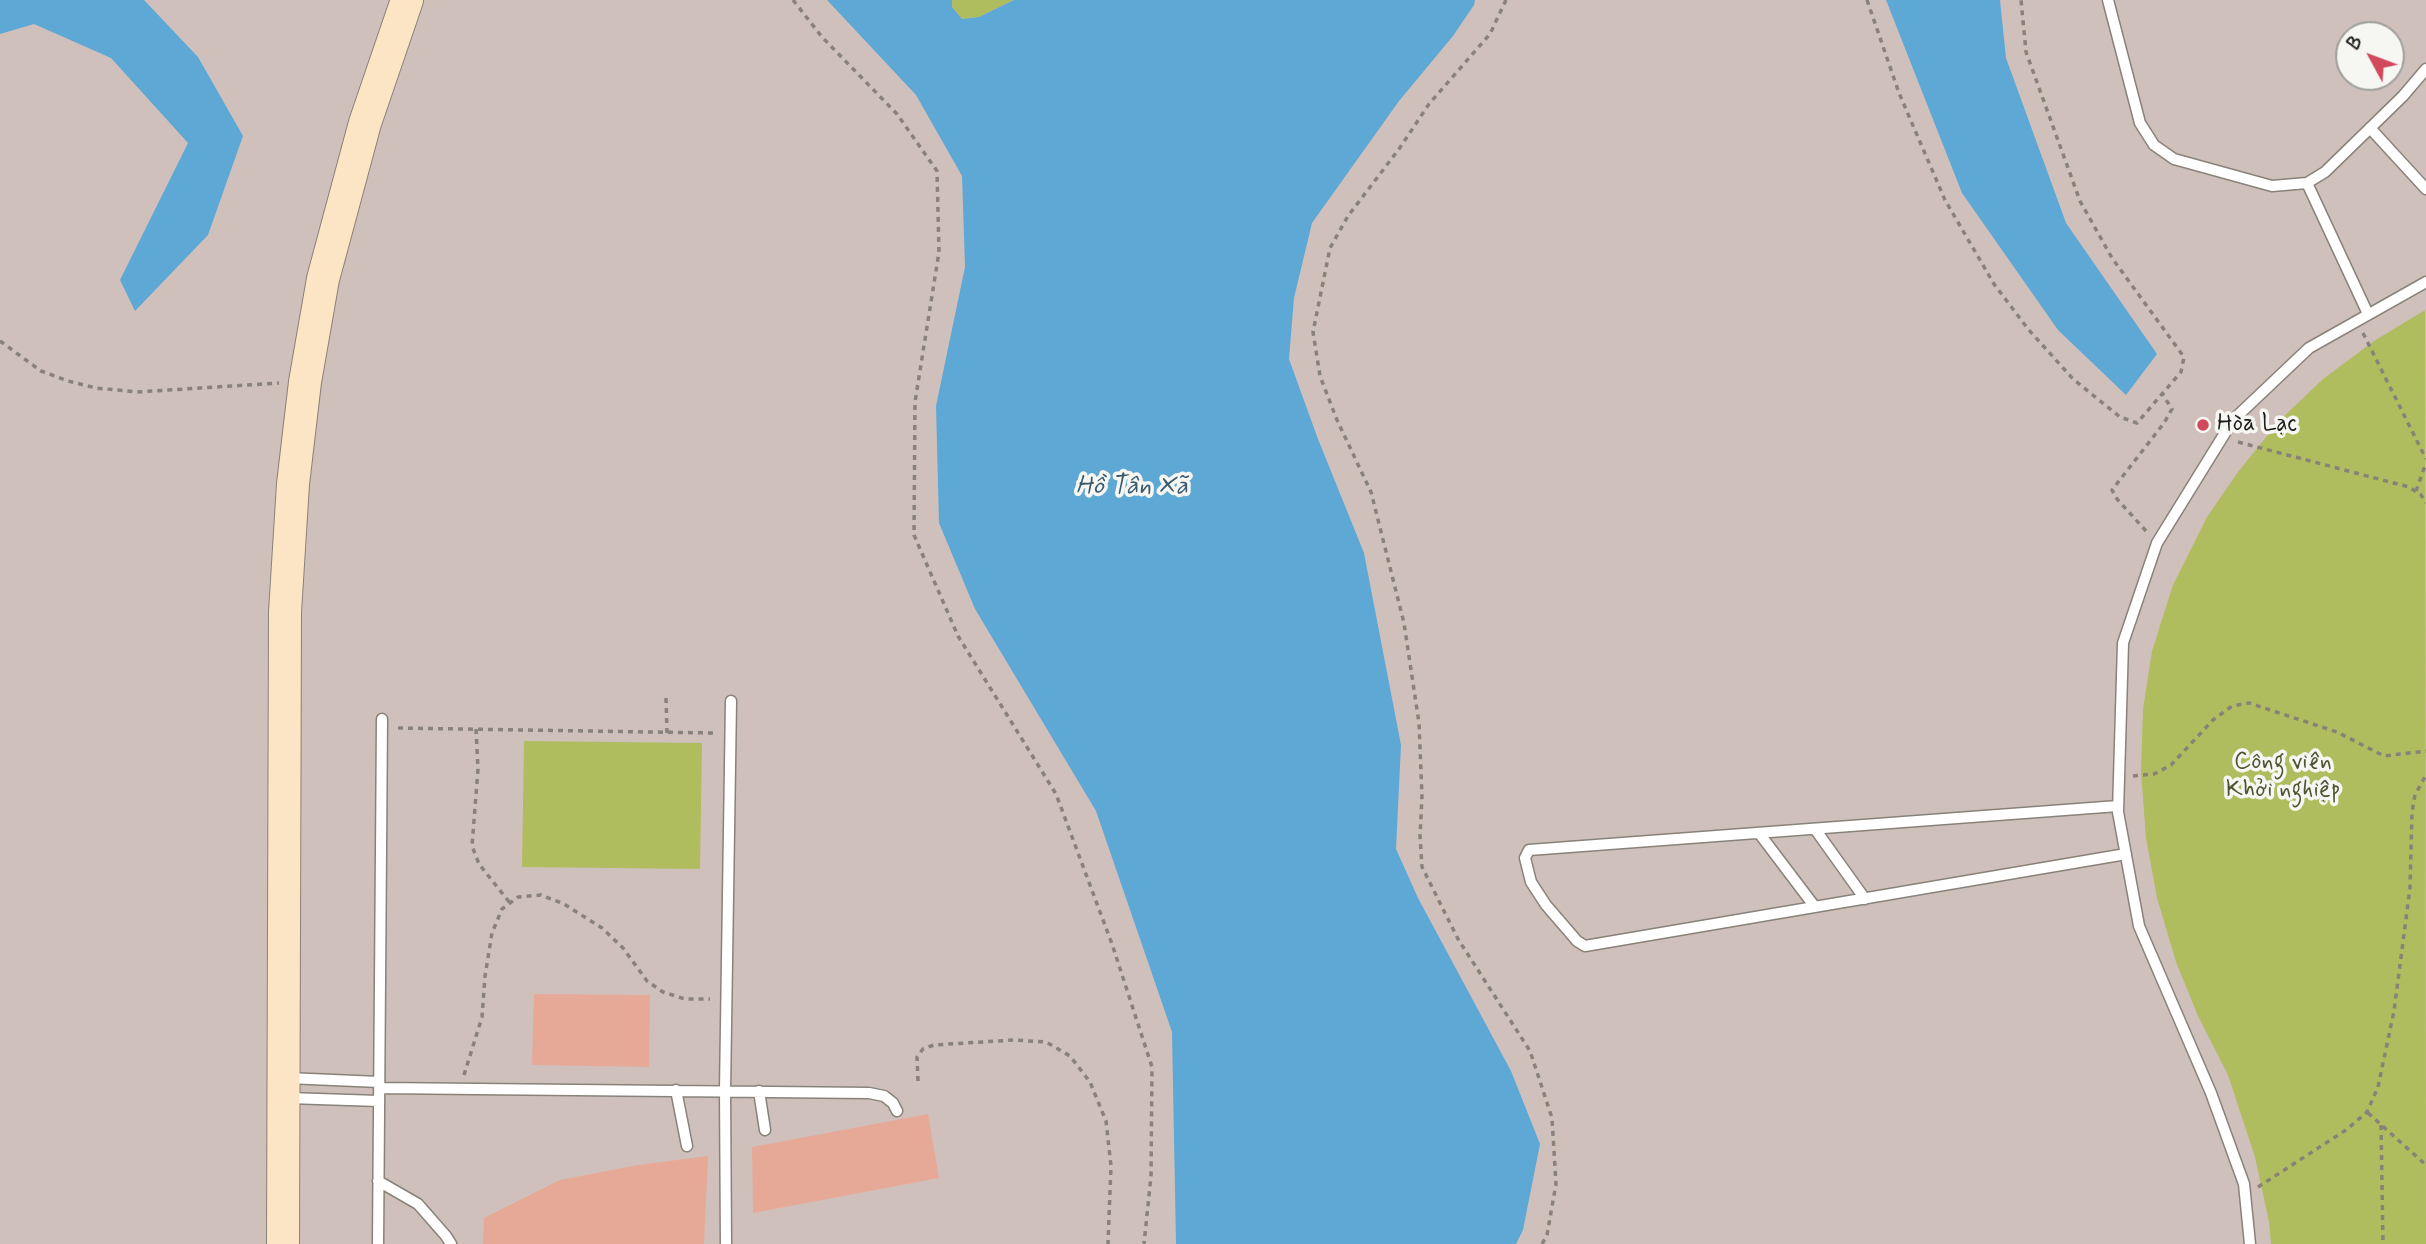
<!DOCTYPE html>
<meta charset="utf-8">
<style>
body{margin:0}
#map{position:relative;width:2426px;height:1244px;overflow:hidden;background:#f4e8d6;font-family:Mynerve,sans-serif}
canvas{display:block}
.north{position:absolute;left:2335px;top:21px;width:70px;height:70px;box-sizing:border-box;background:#f6f6f2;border:2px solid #9f9f9c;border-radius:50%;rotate:311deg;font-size:19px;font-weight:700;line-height:28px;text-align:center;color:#1c1c1c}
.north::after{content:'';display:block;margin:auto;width:24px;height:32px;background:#d1495b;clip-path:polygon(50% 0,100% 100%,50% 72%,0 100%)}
</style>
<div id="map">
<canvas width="2426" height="1244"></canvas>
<div class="north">B</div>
</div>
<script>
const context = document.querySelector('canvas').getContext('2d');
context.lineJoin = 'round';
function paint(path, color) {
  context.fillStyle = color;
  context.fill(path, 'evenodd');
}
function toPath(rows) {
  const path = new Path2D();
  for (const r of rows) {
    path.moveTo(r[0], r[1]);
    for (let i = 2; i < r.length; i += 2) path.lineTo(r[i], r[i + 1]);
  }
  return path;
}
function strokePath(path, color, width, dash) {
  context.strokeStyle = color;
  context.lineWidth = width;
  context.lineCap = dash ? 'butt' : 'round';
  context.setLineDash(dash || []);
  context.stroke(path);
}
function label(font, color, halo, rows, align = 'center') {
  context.font = font + ' Mynerve,sans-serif';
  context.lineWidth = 7;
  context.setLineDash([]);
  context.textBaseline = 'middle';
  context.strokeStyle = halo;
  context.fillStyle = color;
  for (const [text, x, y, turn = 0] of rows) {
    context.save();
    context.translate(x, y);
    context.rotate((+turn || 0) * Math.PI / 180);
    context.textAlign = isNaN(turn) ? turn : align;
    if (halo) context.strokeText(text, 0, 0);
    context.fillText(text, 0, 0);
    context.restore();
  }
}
const industrial = toPath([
 [0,0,2426,0,2426,1244,0,1244],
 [2349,35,2391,35,2391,77,2349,77]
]);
const green = toPath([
 [952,0,1014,0,979,17,962,19,952,7],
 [2425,310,2426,1244,2271,1244,2269,1222,2255,1157,2228,1075,2198,1016,2176,962,2157,898,2146,838,2141,772,2143,709,2152,651,2173,585,2207,517,2238,472,2279,421,2323,379,2374,341],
 [524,741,702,743,700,869,522,867]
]);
const water = toPath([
 [0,0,144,0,198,57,243,136,208,235,135,311,120,280,188,143,111,58,34,24,0,34],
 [827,0,952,0,952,7,962,19,979,17,1014,0,1475,0,1474,5,1453,36,1399,101,1312,223,1294,298,1289,359,1318,439,1364,553,1401,745,1396,849,1418,898,1511,1071,1540,1144,1523,1230,1516,1244,1176,1244,1172,1032,1096,811,975,609,939,523,936,406,965,267,962,176,916,95],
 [1886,0,2000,0,2006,58,2066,223,2157,354,2126,395,2058,330,1962,193]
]);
const building = toPath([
 [534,994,650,995,649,1067,532,1065],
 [928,1114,939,1178,753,1213,752,1147],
 [708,1156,704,1244,483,1244,484,1218,560,1180,638,1165]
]);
const path = toPath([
 [793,0,822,37,897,114,937,171,939,252,915,402,914,535,958,636,1056,794,1112,944,1152,1067,1151,1176,1144,1244],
 [1506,0,1490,34,1429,104,1399,149,1348,216,1330,248,1313,332,1320,376,1337,420,1371,492,1404,623,1419,723,1422,796,1420,836,1422,867,1458,939,1530,1051,1552,1118,1556,1184,1547,1235,1542,1244],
 [1867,0,1899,93,1945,200,1994,284,2028,329,2073,379,2120,417,2137,423,2181,372,2184,357,2112,258,2080,201,2026,52,2021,0],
 [2363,333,2426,459],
 [0,341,41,371,68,381,96,388,137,392,279,383],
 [2238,442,2409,487,2421,495,2426,503],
 [2416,491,2426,463],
 [2146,531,2117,499,2112,490,2164,423,2172,409,2163,395],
 [666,698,667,733],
 [398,728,714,733],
 [476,729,478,769,472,846,479,864,510,903],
 [2133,776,2154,774,2171,765,2213,720,2232,706,2249,703,2337,732,2384,756,2426,751],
 [464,1075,482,1017,485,976,492,933,502,909,518,897,541,895,564,904,602,928,623,948,647,981,663,992,685,999,710,999],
 [918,1081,917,1057,923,1049,934,1045,1014,1040,1046,1042,1070,1056,1090,1082,1106,1121,1111,1166,1108,1244],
 [2368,1113,2426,1165],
 [2381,1125,2383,1244],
 [2258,1187,2346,1130,2367,1112,2378,1087,2394,1011,2410,888,2412,812,2415,795,2426,775]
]);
const lane = toPath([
 [2108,0,2140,123,2154,145,2174,159,2272,186,2307,183,2325,172,2403,96,2426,69],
 [2370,128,2426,189],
 [2307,183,2368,314],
 [2118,806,1529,850,1525,858,1531,882,1546,905,1577,941,1585,946,2126,854],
 [1815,829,1865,899],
 [1759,833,1815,907],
 [287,1078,379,1082],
 [379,1088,869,1093,884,1096,893,1103,897,1111],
 [676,1090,687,1146],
 [759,1091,765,1130],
 [288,1098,379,1101],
 [378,1181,418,1204,446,1236,451,1244],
 [378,1244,382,719],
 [726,1244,725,1090,731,701],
 [2250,1244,2244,1184,2211,1093,2139,926,2118,812,2123,643,2157,543,2233,420,2309,348,2426,282]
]);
const secondary = toPath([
 [283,1244,285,612,293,484,305,382,323,279,365,123,407,0]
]);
const markers = [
 [2203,425,7,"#d1495b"]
];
const poiNames = [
 ["Hòa Lạc",2217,425]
];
const parkNames = [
 ["Công viên",2283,763],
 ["Khởi nghiệp",2283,791]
];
const waterNames = [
 ["Hồ Tân Xã",1132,488]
];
paint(industrial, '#d0c0bc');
paint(green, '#afbd5f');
paint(water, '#5ea8d6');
paint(building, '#e6a998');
strokePath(lane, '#888279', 13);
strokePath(secondary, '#888279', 34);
strokePath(path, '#888279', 3.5, [5, 5]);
strokePath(lane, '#fff', 10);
strokePath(secondary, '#fce5c4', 32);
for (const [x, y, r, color] of markers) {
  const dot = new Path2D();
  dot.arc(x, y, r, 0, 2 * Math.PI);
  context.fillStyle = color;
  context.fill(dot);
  strokePath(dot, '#f6f6f2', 2.5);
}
label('24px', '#1c1c1c', '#f6f6f2', poiNames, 'left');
label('24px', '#4f5433', '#f6f6f2', parkNames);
label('italic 26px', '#3a5b70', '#f6f6f2', waterNames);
</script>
